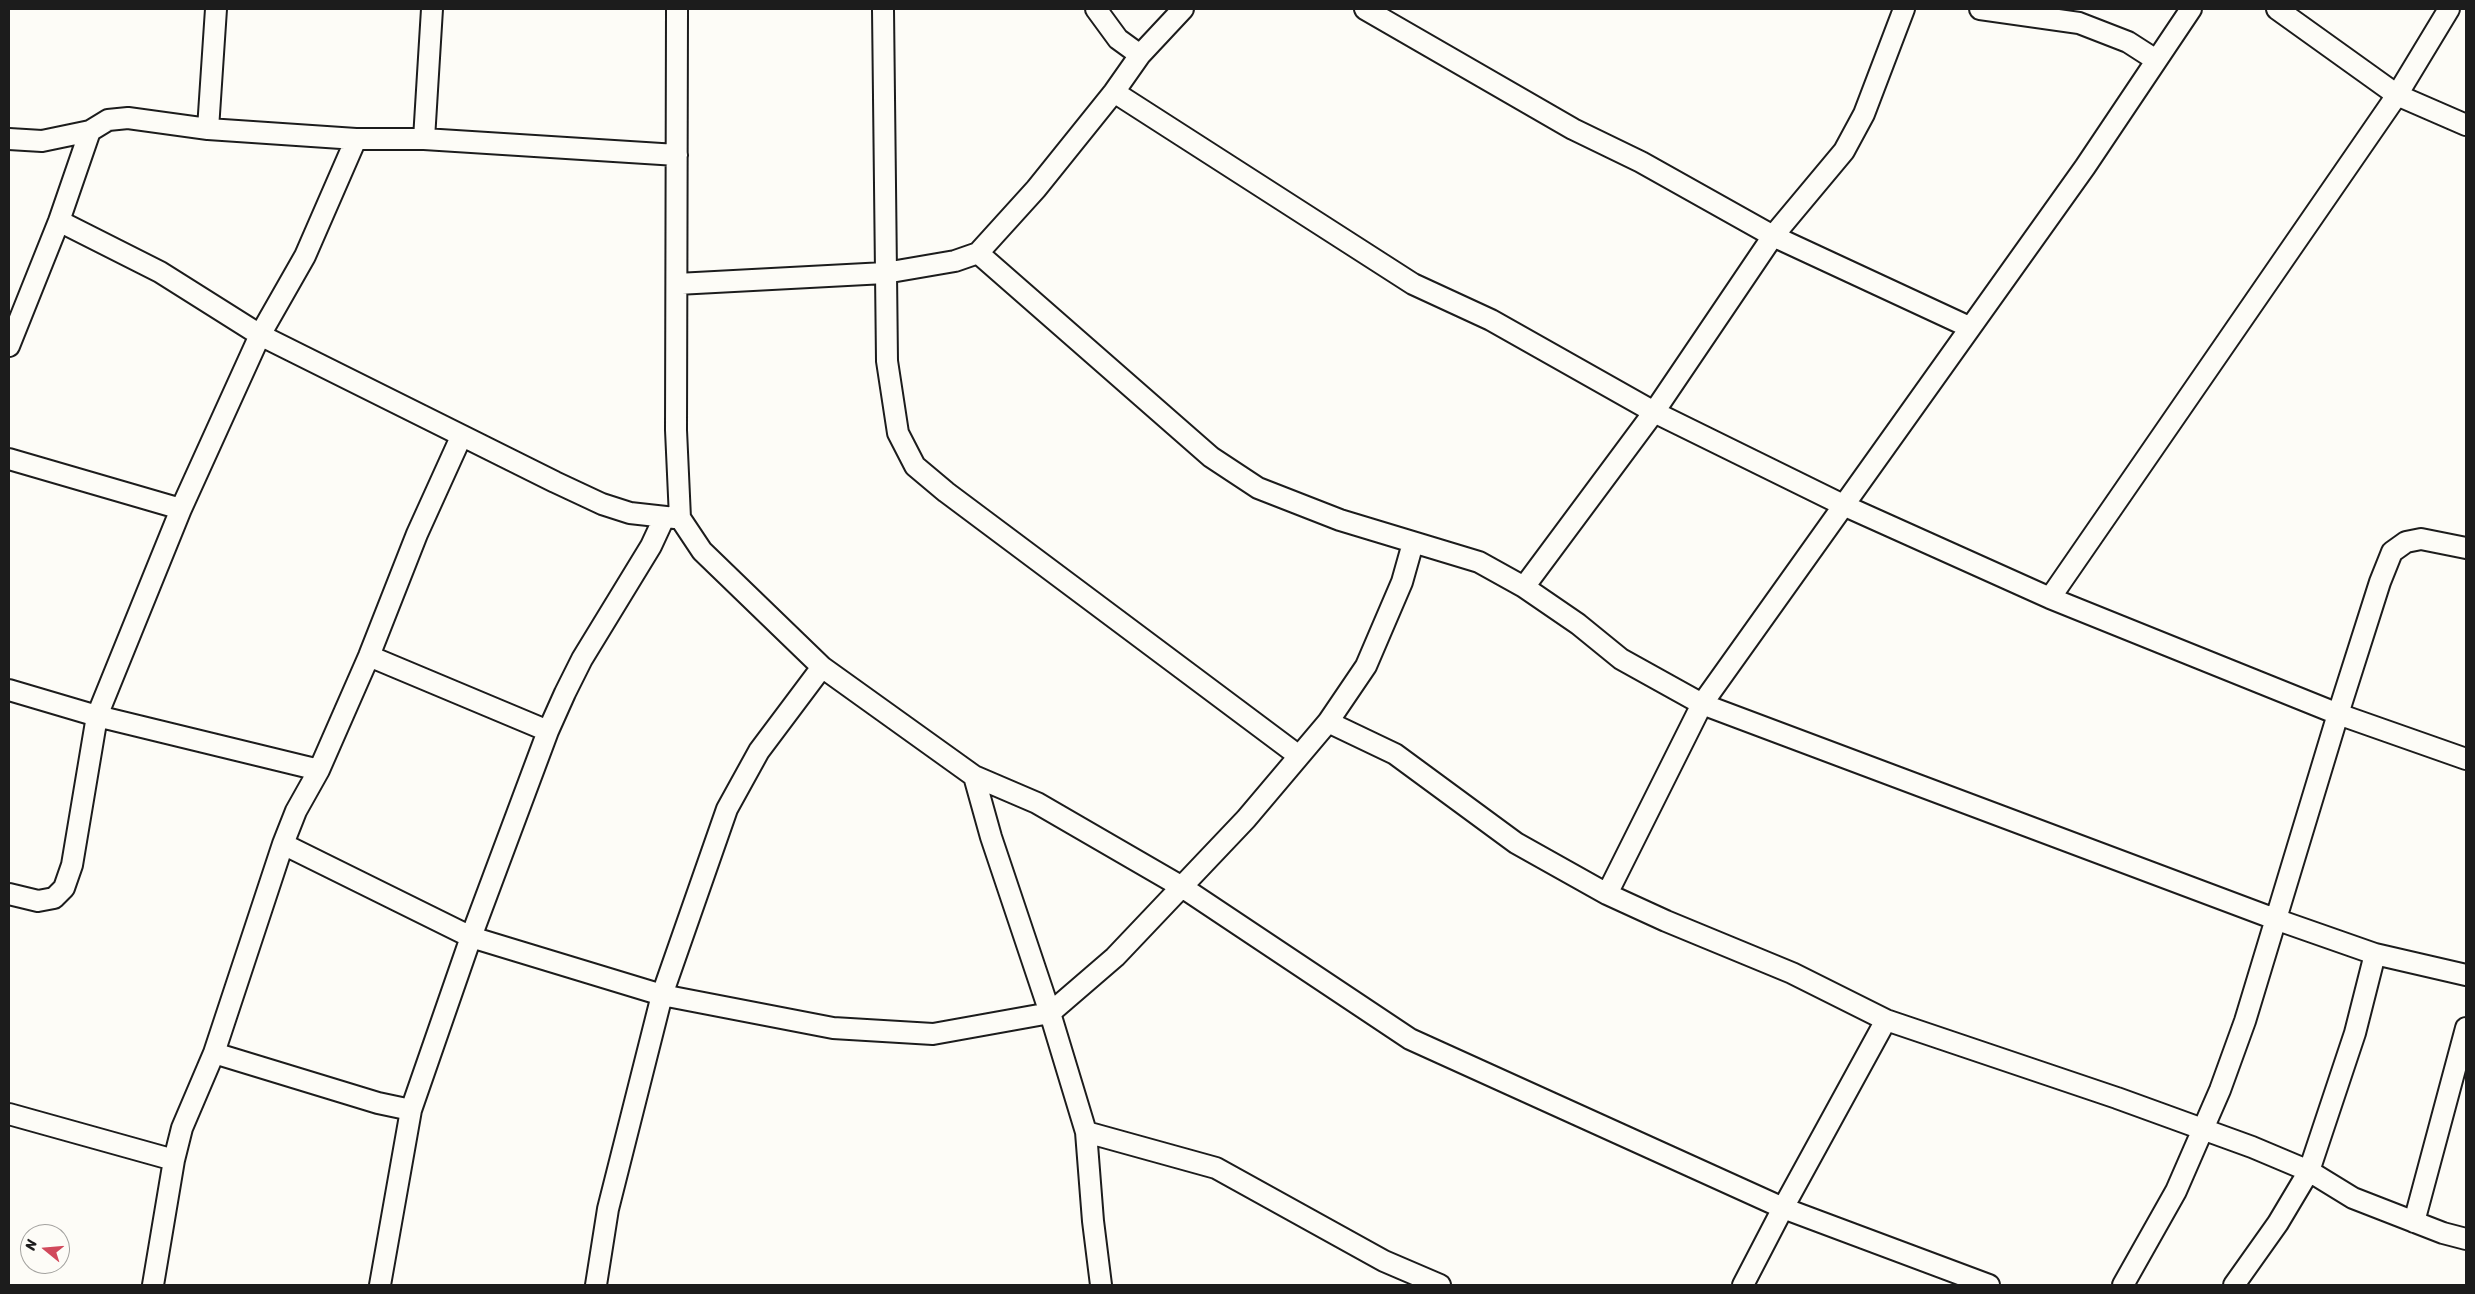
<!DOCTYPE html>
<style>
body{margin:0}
#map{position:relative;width:2475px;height:1294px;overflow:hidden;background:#fdfcf7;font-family:Sriracha,sans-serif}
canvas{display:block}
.frame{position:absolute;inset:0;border:10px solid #1c1c1c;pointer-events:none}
.north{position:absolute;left:20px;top:1224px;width:50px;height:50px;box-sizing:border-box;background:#fdfcf7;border:1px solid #a3a29f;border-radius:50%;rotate:287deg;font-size:14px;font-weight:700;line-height:20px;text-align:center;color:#1c1c1c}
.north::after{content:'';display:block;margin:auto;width:18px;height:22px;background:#d1495b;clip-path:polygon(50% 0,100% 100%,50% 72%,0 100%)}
</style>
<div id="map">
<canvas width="2475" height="1294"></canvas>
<div class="frame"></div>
<div class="north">N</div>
</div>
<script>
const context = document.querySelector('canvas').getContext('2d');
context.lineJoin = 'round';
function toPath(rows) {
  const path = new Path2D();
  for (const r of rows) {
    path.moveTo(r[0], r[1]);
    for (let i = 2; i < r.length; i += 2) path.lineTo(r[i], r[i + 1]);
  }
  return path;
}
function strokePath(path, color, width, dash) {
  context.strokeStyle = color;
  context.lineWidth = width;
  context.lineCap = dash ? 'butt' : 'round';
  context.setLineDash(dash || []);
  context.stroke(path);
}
const street = toPath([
 [677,9,676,430,680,518,702,551,822,667,974,776,991,837,1050,1013,1086,1132,1093,1221,1101,1285],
 [883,9,887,361,898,433,915,466,946,492,1299,756],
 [1096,9,1118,39,1140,55],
 [1365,9,1573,129,1641,162,1773,236,1969,327],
 [1980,9,2079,23,2128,42,2156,60],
 [2277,9,2397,95,2466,125],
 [1114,92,1413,284,1491,320,1654,412,1843,505,2050,598,2338,714,2466,759],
 [208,129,216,9],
 [9,139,42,141,90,131,108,120,128,118,208,129,356,139,424,139,677,155],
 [424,139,432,9],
 [59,221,160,272,260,335,555,482,602,504,630,513,675,518],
 [978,253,1211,457,1258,488,1340,520,1479,562,1524,587,1578,624,1621,659,1702,704,2275,919,2375,954,2466,975],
 [677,284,885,273,955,261,978,253,1036,189,1114,92,1140,55,1183,9],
 [9,346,59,221,90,131],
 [9,459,181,509],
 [1524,587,1654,412,1773,236,1844,151,1864,114,1904,9],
 [2050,598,2397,95,2449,9],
 [369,656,548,731],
 [9,690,97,716,319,770],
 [1328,722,1395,754,1516,843,1607,894,1666,921,1792,973,1886,1020,2117,1098,2252,1147,2309,1171,2353,1198,2443,1233,2466,1239],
 [974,776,1037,803,1182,887,1410,1039,1783,1208,1989,1285],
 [283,844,471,937,662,995,833,1028,933,1034,1050,1013,1115,957,1246,819,1328,722,1366,666,1402,582,1413,543],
 [9,894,38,901,54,898,64,888,72,865,97,716,181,509,260,335,305,256,356,139],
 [1607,894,1702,704,2085,167,2191,9],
 [214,1053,378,1103,411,1110],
 [9,1114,174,1160],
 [1086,1132,1216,1168,1384,1261,1440,1285],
 [2414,1222,2466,1028],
 [153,1285,174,1160,182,1128,214,1053,283,844,296,811,319,770,369,656,417,534,461,437],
 [380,1285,411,1110,471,937,548,731,565,693,582,659,651,546,664,518],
 [596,1285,608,1209,662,995,727,809,759,751,822,667],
 [1743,1285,1783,1208,1886,1020],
 [2123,1285,2176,1191,2220,1090,2245,1021,2338,714,2380,582,2392,552,2406,542,2421,539,2466,548],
 [2234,1285,2278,1223,2309,1171,2355,1033,2375,954]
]);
strokePath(street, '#1c1c1c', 24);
strokePath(street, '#fdfcf7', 20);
</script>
